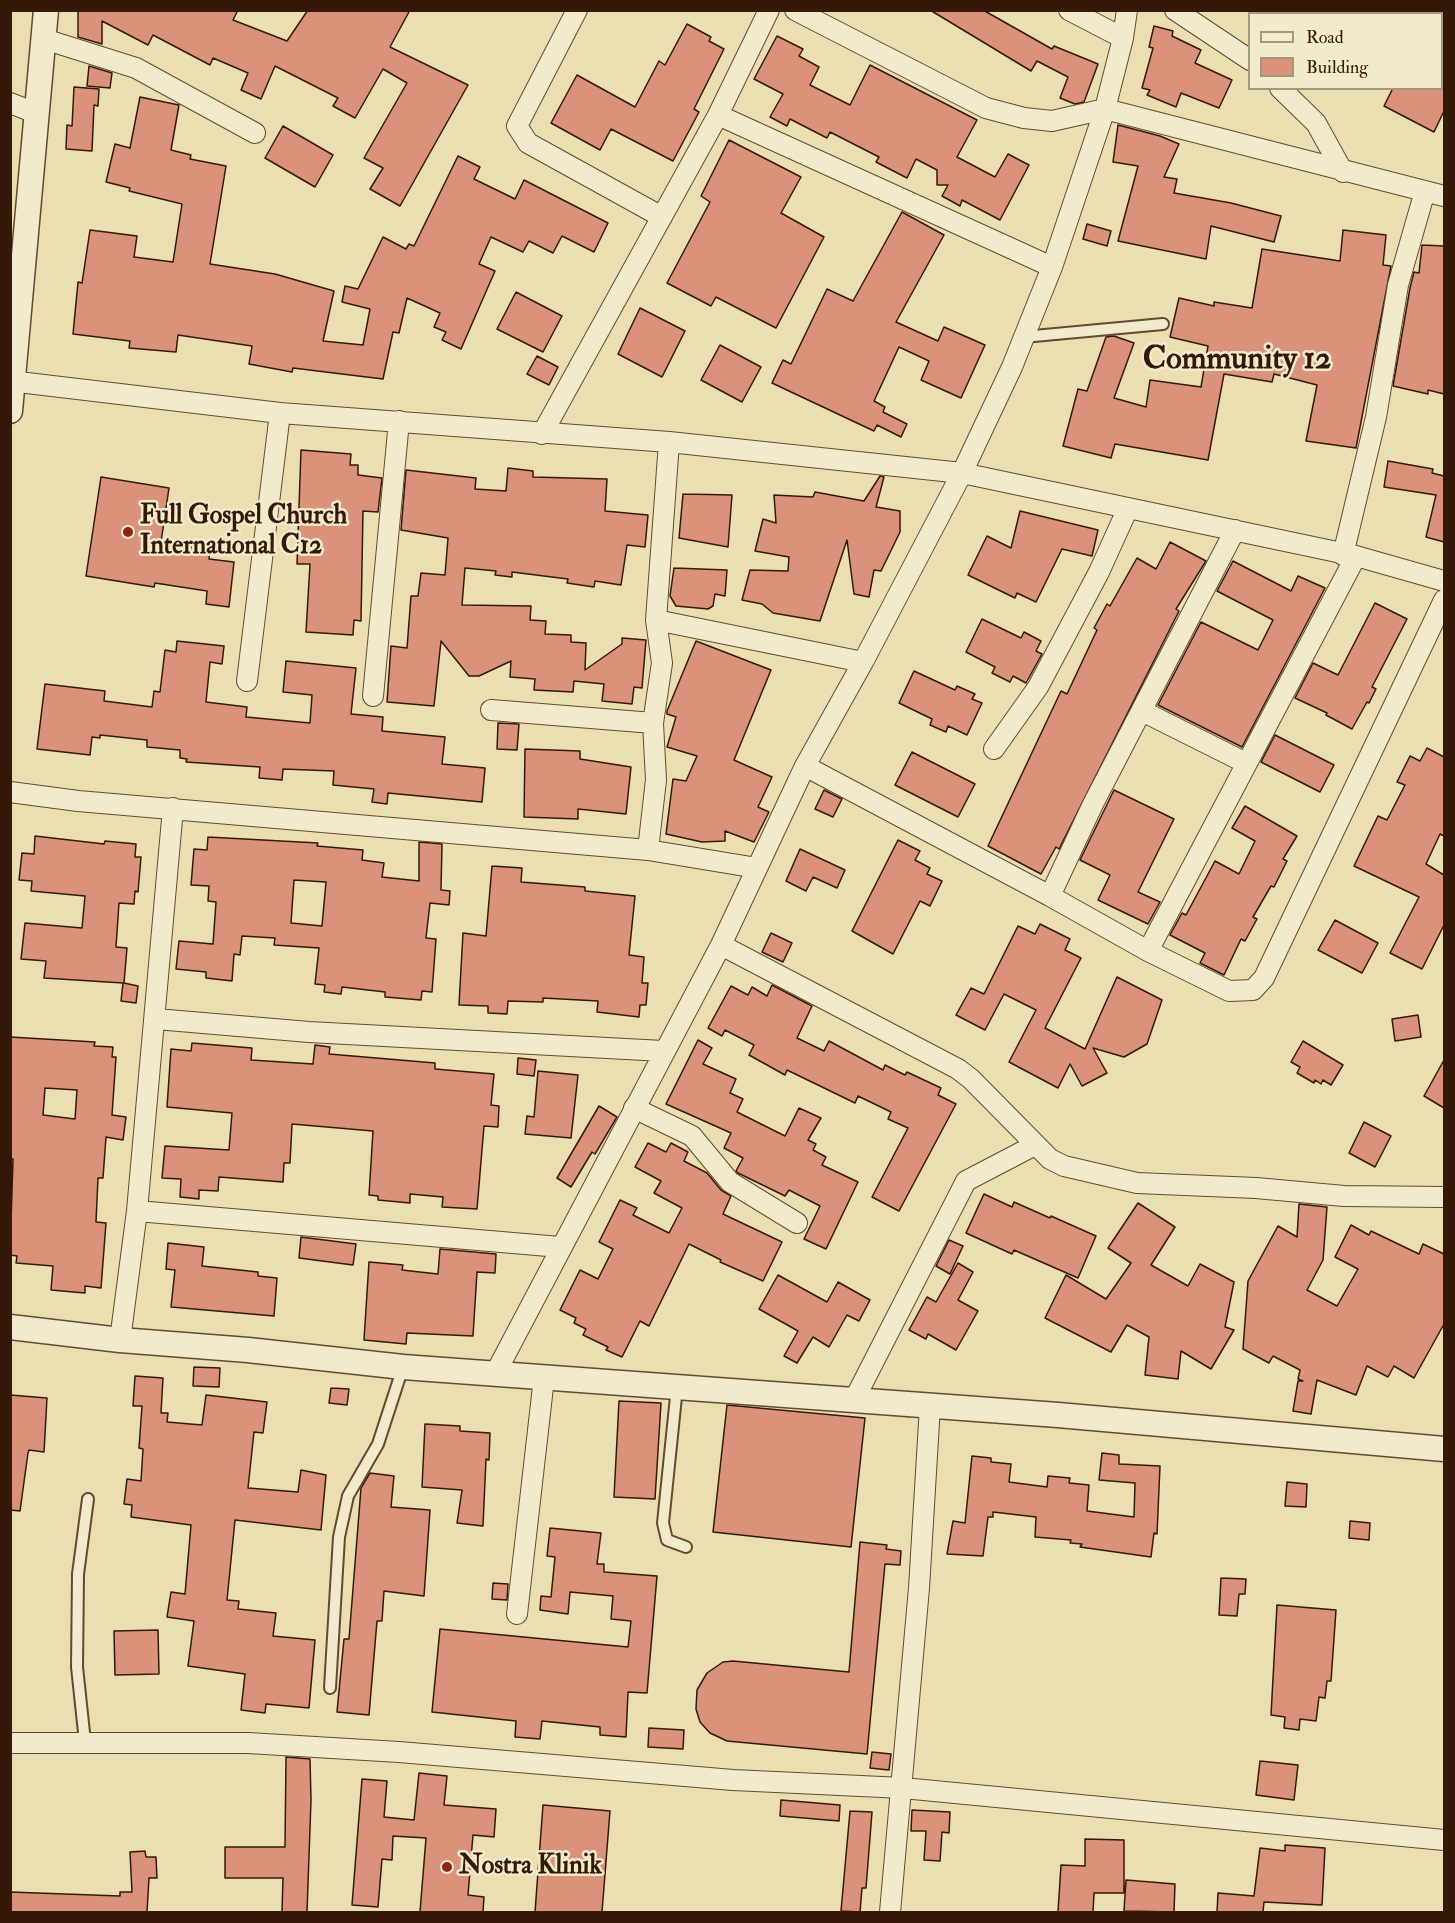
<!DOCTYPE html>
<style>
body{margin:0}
#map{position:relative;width:1455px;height:1923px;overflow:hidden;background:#ebdeb0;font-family:"IM FELL Double Pica",serif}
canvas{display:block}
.frame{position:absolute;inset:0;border:12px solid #341908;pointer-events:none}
.legend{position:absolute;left:1248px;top:12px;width:195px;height:78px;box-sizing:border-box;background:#f2eacc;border:2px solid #a6967e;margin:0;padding:8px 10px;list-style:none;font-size:18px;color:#341908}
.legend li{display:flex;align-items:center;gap:12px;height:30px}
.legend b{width:30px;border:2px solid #a6967e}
</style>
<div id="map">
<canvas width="1455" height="1923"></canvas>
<div class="frame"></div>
<ul class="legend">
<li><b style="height:8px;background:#f2eacc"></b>Road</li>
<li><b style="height:16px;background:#da927b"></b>Building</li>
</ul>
</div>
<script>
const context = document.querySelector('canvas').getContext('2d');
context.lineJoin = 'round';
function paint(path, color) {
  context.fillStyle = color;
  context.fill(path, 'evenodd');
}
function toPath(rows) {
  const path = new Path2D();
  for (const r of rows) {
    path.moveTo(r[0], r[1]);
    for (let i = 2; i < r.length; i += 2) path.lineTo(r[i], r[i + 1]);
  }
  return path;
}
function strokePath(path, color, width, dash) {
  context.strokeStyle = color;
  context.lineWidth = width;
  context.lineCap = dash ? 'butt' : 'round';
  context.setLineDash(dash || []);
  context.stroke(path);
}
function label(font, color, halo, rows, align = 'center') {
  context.font = font + ' "IM FELL Double Pica",serif';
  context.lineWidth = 5;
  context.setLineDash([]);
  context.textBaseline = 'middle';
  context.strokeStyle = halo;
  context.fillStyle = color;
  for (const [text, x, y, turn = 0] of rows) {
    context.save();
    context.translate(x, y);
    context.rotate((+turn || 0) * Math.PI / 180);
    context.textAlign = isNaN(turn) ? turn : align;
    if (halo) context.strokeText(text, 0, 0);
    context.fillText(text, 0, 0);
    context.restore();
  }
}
const building = toPath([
 [78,10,238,10,233,20,287,41,308,10,410,10,390,47,468,85,400,206,370,189,383,168,364,158,407,83,383,69,355,118,333,106,338,98,275,66,261,99,241,90,248,73,213,58,210,65,153,35,148,45,102,21,102,44,78,37,78,10],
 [930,10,983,10,1052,49,1054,46,1098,64,1084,102,1075,104,1060,98,1068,77,1037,61,1031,71,930,10],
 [687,24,711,37,709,41,724,49,694,109,699,112,673,161,611,129,600,150,551,123,577,75,635,107,659,61,665,65,687,24],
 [1154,26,1173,31,1172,36,1201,50,1195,63,1232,80,1219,108,1181,93,1176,107,1147,95,1150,90,1142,88,1153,48,1149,47,1154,26],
 [777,36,803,49,799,56,819,67,810,85,850,105,870,65,977,120,957,157,995,177,1008,154,1029,165,1000,220,962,200,960,206,942,196,948,185,937,185,937,170,916,159,907,178,876,162,879,157,830,132,827,138,790,119,787,126,770,117,783,94,754,79,777,36],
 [89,66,112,73,110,88,87,86,89,66],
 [74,87,99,89,98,106,94,105,92,151,66,149,67,125,72,126,74,87],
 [1393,88,1444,88,1444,111,1434,132,1384,106,1393,88],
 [140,97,179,105,171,150,191,155,190,159,226,166,210,264,275,274,334,291,323,341,363,345,370,309,342,302,345,286,358,289,383,237,406,249,409,244,414,246,458,156,480,167,474,179,515,199,524,180,608,223,594,252,562,236,553,253,529,241,523,252,491,237,479,264,495,271,461,349,442,340,446,332,434,327,440,313,407,298,399,333,393,332,383,379,293,368,292,372,249,364,252,346,178,335,176,352,129,348,130,341,73,334,78,282,82,283,90,230,137,236,134,257,173,262,182,204,129,191,130,188,106,182,115,144,130,148,140,97],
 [1118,125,1160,136,1179,144,1164,177,1177,179,1174,193,1231,203,1281,216,1274,242,1211,226,1206,259,1118,241,1138,166,1113,162,1118,125],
 [283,126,333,155,315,187,265,158,283,126],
 [729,140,801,177,781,213,824,237,776,328,716,297,711,306,667,283,710,202,701,196,729,140],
 [902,212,944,235,896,322,938,341,944,327,985,345,961,398,921,380,929,361,899,347,874,401,885,407,883,412,907,424,901,437,877,425,874,431,772,383,783,360,791,364,827,289,853,301,902,212],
 [1087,224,1111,231,1107,246,1083,239,1087,224],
 [1343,230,1386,235,1383,265,1391,266,1356,448,1306,441,1317,385,1274,374,1272,382,1224,374,1208,460,1115,444,1111,458,1063,446,1078,389,1087,391,1106,337,1114,336,1134,343,1114,398,1146,407,1150,380,1201,387,1208,346,1170,337,1179,298,1214,306,1214,302,1252,308,1262,249,1340,261,1343,230],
 [1422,245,1444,246,1444,394,1428,390,1428,394,1393,386,1410,288,1414,272,1419,273,1422,245],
 [516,292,562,316,543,352,497,329,516,292],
 [640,308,685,331,662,377,618,354,640,308],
 [720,345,761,367,742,402,701,380,720,345],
 [537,356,558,367,549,385,527,374,537,356],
 [301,450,351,454,350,465,358,465,358,475,382,478,378,512,363,511,361,621,354,620,353,635,306,632,310,564,297,564,301,450],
 [1388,461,1433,469,1432,473,1444,476,1444,542,1426,537,1436,495,1384,487,1388,461],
 [508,468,533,471,533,477,607,479,605,511,648,515,645,547,627,545,621,585,595,581,594,587,567,583,568,579,512,572,512,577,495,575,496,571,465,568,462,605,531,606,530,620,546,621,545,634,571,635,571,642,586,643,585,670,622,644,622,638,646,640,642,688,634,687,632,704,602,701,604,684,574,681,573,692,534,690,535,679,510,677,511,661,479,676,469,676,441,641,434,706,387,702,391,646,407,648,411,596,418,596,421,573,445,575,448,538,401,530,406,470,476,478,475,489,506,491,508,468],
 [880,476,884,477,876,507,900,511,900,532,881,571,874,570,869,597,854,594,847,540,820,621,773,613,762,604,742,600,750,570,788,571,789,557,755,551,763,519,776,523,774,495,813,497,815,492,864,501,880,476],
 [101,477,169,488,161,542,210,550,209,559,234,562,229,607,206,604,207,591,155,583,154,587,86,576,101,477],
 [683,494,732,495,728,547,679,538,683,494],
 [1020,511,1098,530,1092,556,1062,549,1036,602,1017,593,1015,598,968,575,987,536,1011,548,1020,511],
 [1170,542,1206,561,1176,609,1179,611,1059,849,1056,847,1041,874,988,846,1061,691,1067,694,1097,630,1094,628,1107,604,1110,606,1137,558,1156,569,1170,542],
 [1233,561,1291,591,1298,576,1325,588,1242,747,1158,705,1201,622,1258,650,1273,620,1217,591,1233,561],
 [674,568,727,570,725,596,715,594,713,606,708,609,676,606,670,596,674,568],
 [1375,603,1407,619,1372,687,1376,689,1369,703,1367,702,1352,729,1326,715,1327,713,1295,698,1313,663,1338,675,1375,603],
 [982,619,1021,638,1024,632,1041,641,1036,651,1042,654,1026,683,1013,676,1010,682,992,673,995,667,966,652,982,619],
 [177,641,224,646,222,664,210,662,206,702,247,707,246,717,310,723,312,695,283,692,286,661,356,668,351,714,383,717,382,731,445,737,442,764,485,768,482,802,388,793,387,804,372,802,374,789,333,785,334,771,283,769,282,780,259,778,260,767,186,762,187,759,180,758,180,750,147,747,147,740,100,735,100,738,92,737,90,755,37,749,45,684,105,691,104,701,152,707,154,691,160,692,165,650,176,652,177,641],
 [696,641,771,670,734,760,772,777,758,807,769,812,754,842,725,831,725,841,702,842,666,834,673,779,686,781,697,756,667,747,676,717,667,714,667,711,696,641],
 [914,671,955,690,957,686,975,694,972,699,982,703,967,735,948,726,946,732,930,725,932,719,899,703,914,671],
 [498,723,519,724,517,750,497,749,498,723],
 [1275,735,1334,765,1320,792,1261,762,1275,735],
 [1427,748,1444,757,1444,836,1440,834,1426,864,1444,875,1444,925,1422,969,1390,953,1419,897,1354,866,1378,816,1387,820,1405,785,1397,782,1410,756,1420,761,1427,748],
 [525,749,580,751,580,759,631,767,626,814,578,809,578,819,524,817,525,749],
 [912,752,975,784,958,817,895,785,912,752],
 [824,790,842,799,833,817,815,809,824,790],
 [1114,790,1174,819,1138,892,1160,902,1148,924,1098,900,1110,875,1080,860,1114,790],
 [1245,806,1297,836,1283,859,1287,861,1274,887,1271,886,1253,917,1257,919,1245,941,1241,939,1224,975,1200,963,1205,953,1170,935,1182,913,1186,915,1215,861,1239,874,1255,841,1232,828,1245,806],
 [35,836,104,844,105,841,136,844,135,857,141,857,138,892,135,891,134,904,119,903,116,947,127,948,124,983,138,986,136,1003,121,1001,123,983,44,978,46,961,21,959,25,923,82,928,85,896,31,891,32,881,19,880,22,853,34,854,35,836],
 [208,837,318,843,317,846,363,850,362,860,384,863,382,877,419,881,419,842,442,844,441,890,450,891,449,905,430,903,426,938,436,939,432,992,422,991,421,1000,385,997,385,992,342,987,341,994,324,992,325,985,315,984,319,948,274,945,275,938,242,936,240,955,234,954,232,981,206,978,206,972,176,969,179,941,213,944,216,902,208,901,209,886,191,885,194,849,207,850,208,837],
 [294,880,326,882,322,926,291,923,294,880],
 [898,840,920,851,915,860,930,868,927,874,942,881,930,906,920,901,893,954,852,931,898,840],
 [800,849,845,870,837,888,813,877,806,891,786,881,800,849],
 [492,866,522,868,521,882,585,887,585,891,635,896,629,955,644,957,642,983,648,983,646,1005,640,1005,639,1017,597,1012,598,1001,543,998,543,1002,508,1001,507,1014,488,1013,488,1006,459,1005,463,933,486,936,492,866],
 [1335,920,1378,943,1362,973,1318,950,1335,920],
 [1040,924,1070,939,1065,950,1081,958,1045,1028,1085,1049,1117,977,1162,1000,1147,1044,1124,1057,1093,1048,1107,1073,1082,1086,1070,1064,1058,1088,1009,1062,1036,1010,1004,994,985,1030,956,1015,971,988,984,994,1018,926,1035,934,1040,924],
 [771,933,792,943,783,962,762,952,771,933],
 [772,985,812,1006,797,1038,824,1051,829,1041,883,1070,885,1065,905,1075,907,1072,941,1088,938,1095,956,1104,899,1211,872,1197,908,1128,888,1119,891,1112,858,1096,855,1103,787,1070,785,1075,749,1055,754,1045,725,1030,722,1036,708,1028,731,986,748,995,752,987,767,996,772,985],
 [1418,1015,1421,1037,1395,1041,1392,1019,1418,1015],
 [10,1037,95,1042,94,1046,113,1047,112,1057,116,1057,112,1115,126,1117,123,1140,106,1137,103,1178,98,1178,96,1222,106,1223,101,1288,85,1286,85,1293,51,1290,53,1266,16,1263,17,1256,10,1255,13,1159,10,1159,10,1037],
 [45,1088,77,1090,75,1119,43,1115,45,1088],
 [698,1040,712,1048,703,1064,736,1079,730,1093,743,1099,737,1112,785,1136,799,1108,821,1118,808,1140,816,1144,813,1150,826,1157,822,1165,858,1182,826,1249,804,1239,820,1206,789,1190,785,1196,738,1173,736,1171,743,1158,724,1148,731,1133,666,1104,698,1040],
 [1303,1041,1343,1065,1331,1085,1323,1080,1321,1084,1315,1080,1314,1083,1297,1073,1300,1067,1291,1062,1303,1041],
 [192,1043,252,1048,251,1060,313,1064,315,1045,330,1047,329,1054,435,1063,435,1069,494,1074,491,1105,499,1106,498,1127,484,1126,477,1209,442,1207,443,1197,410,1194,410,1203,378,1200,378,1196,369,1195,373,1131,292,1124,290,1163,284,1163,283,1182,219,1177,218,1191,199,1190,199,1199,180,1197,181,1179,162,1178,165,1146,229,1150,232,1113,167,1107,171,1049,191,1051,192,1043],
 [518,1058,536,1060,534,1076,517,1074,518,1058],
 [1444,1060,1444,1108,1424,1096,1444,1060],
 [538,1071,578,1075,571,1138,525,1134,527,1116,534,1117,538,1071],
 [599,1106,617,1117,595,1154,592,1152,571,1187,557,1178,599,1106],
 [1364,1122,1391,1136,1375,1167,1349,1153,1364,1122],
 [648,1143,666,1152,671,1143,688,1152,684,1161,707,1173,721,1190,731,1196,723,1214,782,1242,763,1281,720,1262,721,1260,689,1244,649,1326,640,1321,622,1357,606,1350,608,1347,583,1335,586,1329,574,1323,576,1318,560,1310,580,1270,598,1279,613,1249,599,1242,620,1200,637,1208,633,1215,669,1233,682,1208,654,1193,661,1181,635,1167,648,1143],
 [984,1194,1012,1207,1014,1202,1050,1218,1051,1216,1096,1236,1078,1278,1014,1250,1012,1254,966,1233,984,1194],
 [1138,1203,1175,1227,1151,1265,1188,1286,1200,1264,1234,1282,1225,1327,1234,1330,1211,1369,1181,1351,1178,1379,1145,1375,1149,1337,1127,1325,1111,1352,1045,1318,1066,1275,1106,1299,1131,1263,1108,1248,1138,1203],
 [1299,1204,1327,1207,1323,1260,1307,1290,1337,1306,1358,1269,1335,1257,1351,1225,1369,1235,1371,1231,1419,1254,1423,1244,1444,1254,1444,1324,1414,1378,1394,1366,1388,1377,1367,1366,1356,1395,1317,1380,1311,1414,1293,1411,1298,1381,1303,1381,1298,1379,1300,1370,1273,1356,1269,1363,1243,1349,1248,1281,1278,1226,1297,1237,1299,1204],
 [301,1237,356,1244,353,1265,299,1258,301,1237],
 [949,1240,963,1246,950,1274,936,1266,949,1240],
 [168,1243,204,1247,202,1266,258,1272,258,1276,277,1278,274,1316,171,1307,175,1270,166,1269,168,1243],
 [440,1249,496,1254,495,1273,477,1272,473,1336,407,1333,406,1344,364,1340,369,1262,403,1265,402,1270,438,1274,440,1249],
 [958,1263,973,1272,958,1300,978,1311,956,1350,928,1334,926,1339,909,1330,927,1297,936,1302,958,1263],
 [778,1275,827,1302,838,1282,870,1300,859,1321,847,1315,829,1347,813,1337,797,1363,784,1356,798,1331,759,1309,778,1275],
 [194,1367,220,1368,219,1387,193,1386,194,1367],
 [135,1376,163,1378,161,1413,168,1413,167,1422,202,1425,206,1395,267,1402,263,1433,254,1432,248,1488,298,1492,301,1470,326,1475,321,1530,235,1520,227,1600,239,1601,238,1609,276,1613,273,1636,315,1640,309,1708,266,1704,265,1713,241,1710,245,1674,188,1666,194,1621,167,1617,171,1592,185,1594,191,1525,131,1517,132,1505,124,1504,127,1479,141,1481,143,1449,139,1448,142,1406,133,1406,135,1376],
 [331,1388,349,1389,347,1405,329,1403,331,1388],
 [10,1395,47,1398,44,1452,29,1450,28,1453,20,1511,10,1510,10,1395],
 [619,1401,661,1403,655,1499,614,1497,619,1401],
 [727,1405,865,1418,851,1547,713,1532,727,1405],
 [425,1424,460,1426,460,1431,490,1433,489,1460,486,1459,483,1526,457,1523,462,1490,422,1487,425,1424],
 [1102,1453,1119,1455,1119,1464,1160,1466,1157,1534,1154,1533,1151,1557,1080,1547,1082,1544,1070,1543,1071,1540,1035,1537,1036,1517,993,1512,993,1517,988,1517,983,1556,947,1554,953,1521,965,1523,972,1456,991,1458,991,1462,1011,1464,1009,1482,1047,1487,1048,1476,1070,1478,1069,1483,1089,1485,1087,1511,1134,1517,1135,1483,1099,1480,1102,1453],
 [370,1473,394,1476,391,1507,430,1510,424,1596,384,1591,382,1621,377,1621,369,1715,337,1712,344,1639,349,1639,361,1488,370,1473],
 [1287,1482,1307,1484,1306,1507,1285,1506,1287,1482],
 [1350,1521,1370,1523,1369,1540,1349,1538,1350,1521],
 [550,1528,601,1533,597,1564,604,1564,604,1572,657,1576,647,1693,628,1692,626,1737,600,1735,600,1727,542,1721,540,1739,515,1737,516,1721,432,1712,440,1629,628,1647,631,1621,611,1619,613,1596,570,1592,568,1614,540,1610,541,1596,551,1597,555,1557,547,1556,550,1528],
 [860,1542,887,1545,886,1549,901,1551,900,1565,885,1564,867,1754,727,1741,710,1733,700,1722,696,1709,697,1690,707,1673,723,1662,733,1661,849,1672,860,1542],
 [1221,1578,1246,1579,1245,1594,1239,1594,1237,1616,1219,1615,1221,1578],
 [493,1583,508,1584,507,1600,492,1599,493,1583],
 [1277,1605,1336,1610,1331,1681,1327,1681,1325,1698,1319,1697,1316,1721,1300,1719,1299,1730,1284,1728,1285,1717,1271,1715,1277,1605],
 [158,1630,159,1674,115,1675,114,1631,158,1630],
 [649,1728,684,1730,683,1749,648,1747,649,1728],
 [872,1752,891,1754,889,1770,870,1768,872,1752],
 [286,1757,310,1759,311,1800,307,1912,282,1912,283,1878,225,1878,225,1847,285,1847,286,1757],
 [1260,1761,1298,1765,1294,1800,1256,1795,1260,1761],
 [419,1773,447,1776,444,1805,496,1809,494,1837,473,1835,468,1895,484,1897,483,1912,420,1912,426,1838,393,1836,392,1860,382,1859,378,1907,352,1905,362,1779,387,1781,384,1817,414,1820,419,1773],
 [781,1800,840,1805,839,1821,780,1816,781,1800],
 [543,1805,610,1811,602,1912,535,1912,543,1805],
 [912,1810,950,1812,949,1833,942,1832,940,1861,924,1860,926,1831,911,1831,912,1810],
 [850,1811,872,1812,866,1888,862,1888,860,1912,841,1911,850,1811],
 [1085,1839,1124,1840,1124,1893,1094,1893,1093,1912,1058,1912,1061,1865,1085,1866,1085,1839],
 [1285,1845,1325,1848,1322,1905,1264,1902,1263,1912,1217,1912,1218,1893,1254,1896,1260,1848,1285,1851,1285,1845],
 [145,1851,146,1857,156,1857,157,1878,149,1878,147,1912,10,1912,10,1892,120,1896,120,1892,132,1892,130,1852,145,1851],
 [1126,1880,1175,1884,1174,1912,1124,1911,1126,1880]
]);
const service = toPath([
 [1023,337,1163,324],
 [677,1387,663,1523,667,1540,686,1547],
 [330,1688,339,1537,348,1496,378,1444,403,1367],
 [85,1742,77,1667,78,1574,88,1499]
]);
const minor = toPath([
 [577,10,517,126,528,143,662,217],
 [795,10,986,108,1024,118,1052,121,1105,109,1444,196],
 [1069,10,1123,38],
 [1175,10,1250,60],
 [1382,10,1388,14],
 [44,39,136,68,255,133],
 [1442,40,1444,42],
 [1280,88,1316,123,1343,172],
 [10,103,38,114],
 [718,115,1052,267],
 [10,381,280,413,669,442,962,473,1356,556,1444,581],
 [542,434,718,115,769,10],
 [1343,555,1376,417,1398,285,1425,191],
 [656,620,863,662],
 [247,681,280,413],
 [373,696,399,421],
 [491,710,653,723],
 [1142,711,1246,763],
 [994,749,1038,687,1099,572,1128,508],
 [805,766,1050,896,1148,951,1229,991,1253,990,1264,978,1444,600],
 [10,792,78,801,648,850,757,868],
 [648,850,656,780,653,723,662,663,656,620,669,442],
 [1050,896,1093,804,1235,530],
 [721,945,958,1069,971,1079,1050,1159,1064,1166,1137,1183,1256,1188,1344,1196,1444,1197],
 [1148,951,1356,556],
 [156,1019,309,1032,663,1051],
 [634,1108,692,1136,730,1182,797,1223],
 [137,1211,560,1247],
 [120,1340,137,1211,173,808],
 [495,1374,721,945,805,766,863,662,962,473,1012,367,1052,267,1105,109,1123,38,1127,10],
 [854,1400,966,1181,1035,1145],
 [517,1614,544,1378],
 [10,1743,248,1743,399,1752,733,1780,903,1788,1444,1840],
 [890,1912,919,1588,930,1406]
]);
const tertiary = toPath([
 [10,411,46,10],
 [10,1327,120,1340,248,1350,403,1367,1058,1415,1444,1449]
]);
const markers = [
 [128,532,6,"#8f2418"],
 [447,1867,6,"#8f2418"]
];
const poiNames = [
 ["Full Gospel Church",140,517],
 ["International C12",140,547],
 ["Nostra Klinik",459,1867]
];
const districtNames = [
 ["Community 12",1237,361]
];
paint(building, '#da927b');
strokePath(building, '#341908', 1.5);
strokePath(service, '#624a32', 14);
strokePath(minor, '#624a32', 22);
strokePath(tertiary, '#624a32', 27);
strokePath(service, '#f2eacc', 10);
strokePath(minor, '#f2eacc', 20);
strokePath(tertiary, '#f2eacc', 24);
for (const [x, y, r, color] of markers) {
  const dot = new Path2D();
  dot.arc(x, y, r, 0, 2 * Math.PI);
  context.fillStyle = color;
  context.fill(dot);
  strokePath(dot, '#f2eacc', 2);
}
label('bold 26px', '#341908', '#f2eacc', poiNames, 'left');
label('bold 32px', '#341908', '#f2eacc', districtNames);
</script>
